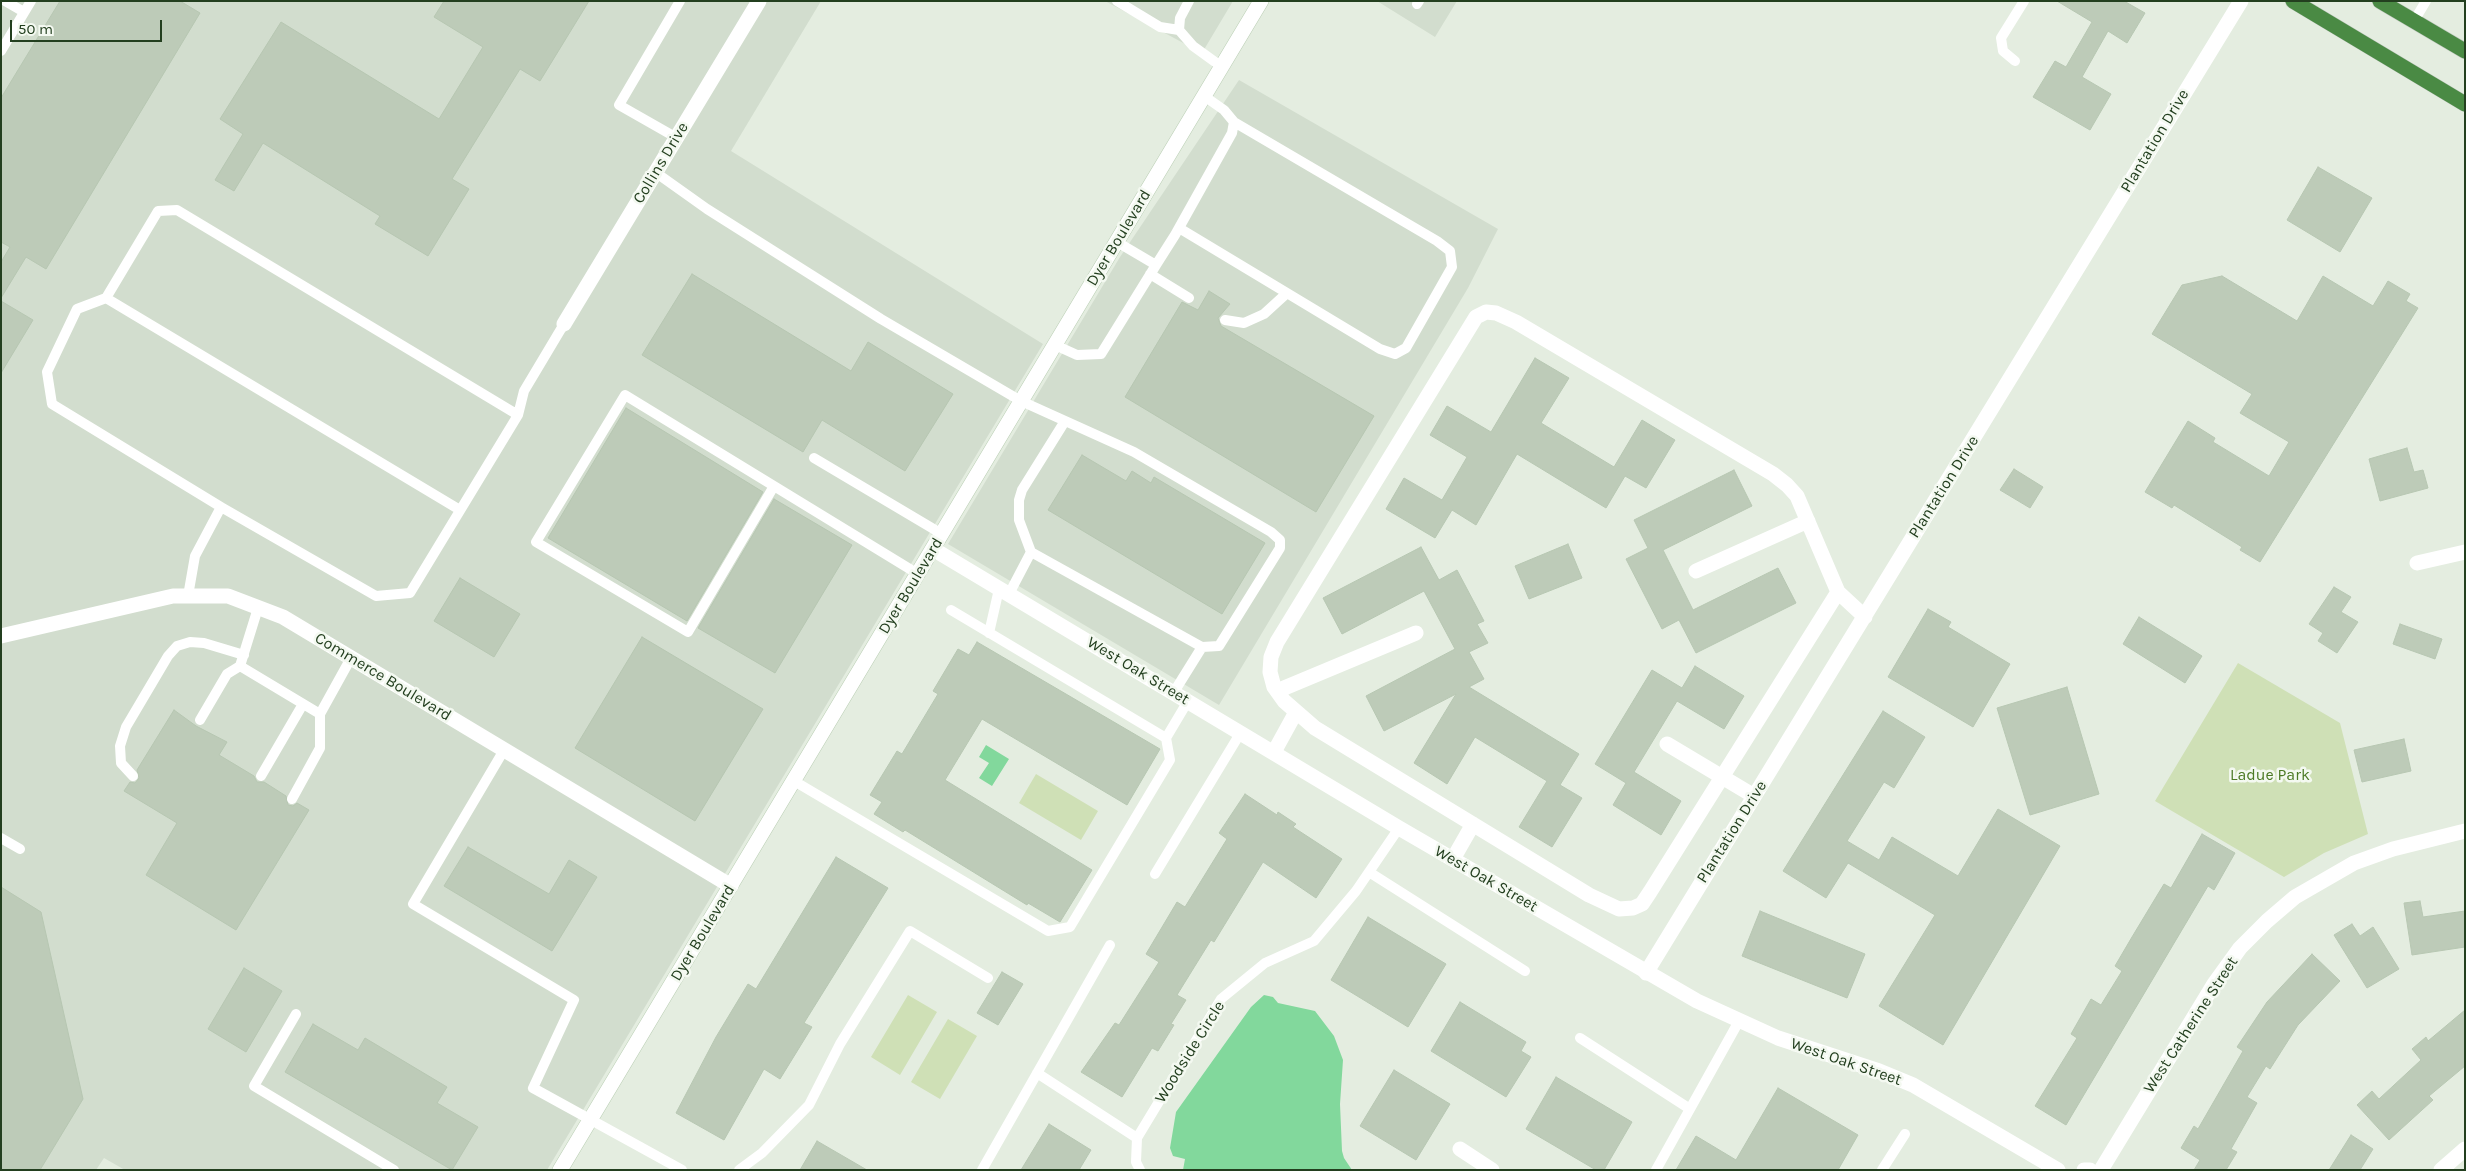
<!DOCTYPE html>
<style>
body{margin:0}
#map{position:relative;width:2466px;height:1171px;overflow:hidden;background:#e4ede0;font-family:Karla,sans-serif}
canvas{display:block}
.frame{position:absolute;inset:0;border:2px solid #233f1f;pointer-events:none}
.scale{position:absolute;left:10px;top:20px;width:152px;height:22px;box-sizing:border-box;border:2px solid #233f1f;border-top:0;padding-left:6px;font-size:15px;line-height:18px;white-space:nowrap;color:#233f1f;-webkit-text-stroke:4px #f4f9f1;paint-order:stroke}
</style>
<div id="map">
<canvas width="2466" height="1171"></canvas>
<div class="frame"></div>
<div class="scale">50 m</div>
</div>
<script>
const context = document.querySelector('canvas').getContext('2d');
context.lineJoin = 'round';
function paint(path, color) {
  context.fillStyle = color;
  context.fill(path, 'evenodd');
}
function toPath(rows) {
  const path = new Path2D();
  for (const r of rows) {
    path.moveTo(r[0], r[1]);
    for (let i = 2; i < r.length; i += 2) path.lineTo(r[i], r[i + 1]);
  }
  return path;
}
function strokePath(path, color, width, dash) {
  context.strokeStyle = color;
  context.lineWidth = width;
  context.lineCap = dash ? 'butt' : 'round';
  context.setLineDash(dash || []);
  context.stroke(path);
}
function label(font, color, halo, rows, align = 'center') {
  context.font = font + ' Karla,sans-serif';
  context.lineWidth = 5;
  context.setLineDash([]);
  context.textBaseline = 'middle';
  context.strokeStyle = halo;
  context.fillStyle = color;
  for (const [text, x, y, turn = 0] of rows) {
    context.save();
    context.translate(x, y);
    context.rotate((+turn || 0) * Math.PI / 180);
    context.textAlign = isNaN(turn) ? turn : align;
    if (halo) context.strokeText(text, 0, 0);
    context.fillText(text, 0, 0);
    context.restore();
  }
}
const built = toPath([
 [1,1,821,1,731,151,1043,344,547,1170,125,1170,104,1158,96,1170,1,1170],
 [1105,1,1233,1,1202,53],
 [1377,1,1457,1,1435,37],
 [1239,80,1498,229,1468,288,1219,705,948,544,1120,257]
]);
const green = toPath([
 [2238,663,2340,723,2368,834,2324,853,2284,877,2155,801],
 [1036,774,1098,811,1081,840,1019,803],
 [908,995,937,1012,900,1075,871,1057],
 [948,1019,977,1036,940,1099,911,1082]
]);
const water = toPath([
 [986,745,1009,759,992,786,979,778,989,763,979,757],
 [1264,995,1273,997,1278,1003,1315,1011,1334,1036,1343,1060,1340,1104,1342,1151,1344,1158,1352,1170,1183,1170,1185,1159,1173,1156,1170,1148,1176,1112,1251,1007]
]);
const building = toPath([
 [60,1,180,1,200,13,46,269,26,257,1,298,1,262,10,247,1,242,1,98,60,1],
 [444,1,589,1,540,81,520,69,452,179,469,189,428,256,375,224,380,216,263,143,234,191,215,180,243,134,220,119,281,22,439,119,483,47,434,17,444,1],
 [2057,1,2124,1,2145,13,2127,43,2108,31,2082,77,2111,94,2090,130,2033,97,2055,61,2066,67,2092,22,2057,1],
 [2318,167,2372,198,2340,252,2287,220,2318,167],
 [692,274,851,371,868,342,953,394,905,471,822,420,803,452,642,355,692,274],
 [2222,276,2297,321,2323,276,2373,306,2388,281,2410,294,2406,301,2418,308,2260,562,2240,550,2242,547,2174,505,2172,508,2145,492,2188,421,2215,438,2213,442,2269,476,2289,442,2240,413,2252,394,2152,334,2182,285,2222,276],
 [1209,291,1230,304,1218,318,1221,326,1374,416,1316,512,1125,397,1182,302,1198,310,1209,291],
 [1,301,33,320,1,373,1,301],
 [1535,358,1569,378,1541,423,1614,467,1642,420,1675,440,1646,488,1625,476,1606,508,1517,454,1476,525,1452,510,1435,538,1386,509,1404,478,1442,500,1467,457,1430,435,1447,406,1491,432,1535,358],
 [626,408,763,492,687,621,548,538,626,408],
 [2407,448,2414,472,2423,470,2428,488,2380,501,2369,459,2407,448],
 [1082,455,1126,481,1132,471,1151,483,1154,477,1265,543,1222,614,1048,510,1082,455],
 [2014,469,2043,487,2030,508,2000,490,2014,469],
 [1734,470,1752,506,1663,550,1693,610,1778,568,1796,603,1696,653,1679,620,1662,629,1626,559,1648,548,1634,520,1734,470],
 [774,499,852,545,775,673,698,628,774,499],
 [1568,544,1582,578,1529,599,1515,566,1568,544],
 [1421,547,1439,580,1457,570,1484,621,1477,624,1488,643,1469,652,1484,679,1469,687,1579,754,1560,785,1582,798,1552,847,1519,827,1547,781,1475,737,1447,784,1414,763,1456,694,1384,731,1366,696,1455,649,1424,591,1342,634,1323,598,1421,547],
 [460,578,520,614,494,657,434,621,460,578],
 [2334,587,2351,597,2341,612,2358,622,2337,653,2318,641,2323,633,2309,624,2334,587],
 [1928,609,1951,622,1948,627,2010,664,1973,727,1888,677,1928,609],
 [2139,617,2202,656,2185,683,2123,644,2139,617],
 [2400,624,2442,639,2435,659,2393,644,2400,624],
 [642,637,763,709,695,821,575,748,642,637],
 [977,642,1160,749,1127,805,982,719,945,780,1092,870,1060,922,1028,903,1027,905,905,830,903,832,874,814,882,802,870,795,897,751,902,754,938,694,933,691,958,649,969,655,977,642],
 [1695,666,1744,696,1724,729,1677,701,1634,772,1681,801,1661,835,1613,805,1626,783,1595,764,1652,670,1682,688,1695,666],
 [2067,687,2099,794,2030,815,1997,708,2067,687],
 [174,710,196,726,227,742,219,755,254,776,257,782,264,782,286,796,288,805,293,806,297,803,309,810,236,930,146,875,177,823,124,791,130,782,135,783,139,778,137,770,174,710],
 [1883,711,1925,737,1894,788,1884,782,1847,841,1879,860,1892,837,1958,876,1998,809,2060,846,1943,1045,1879,1006,1935,915,1848,863,1826,898,1783,871,1883,711],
 [2404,739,2411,771,2362,782,2354,750,2404,739],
 [1245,794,1277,815,1278,812,1296,824,1293,827,1342,859,1316,898,1263,862,1214,942,1211,940,1177,995,1186,1000,1171,1024,1174,1025,1158,1051,1152,1048,1122,1097,1081,1072,1115,1023,1119,1025,1159,962,1146,954,1177,902,1185,907,1227,839,1219,833,1245,794],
 [2202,834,2235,853,2214,890,2208,886,2066,1125,2035,1106,2077,1038,2071,1034,2091,999,2101,1005,2122,971,2115,966,2132,937,2164,884,2171,888,2202,834],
 [468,847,549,894,569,860,597,877,552,951,444,886,468,847],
 [836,857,888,888,804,1023,812,1027,780,1079,764,1069,724,1140,676,1113,716,1037,748,984,756,989,836,857],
 [1,887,41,912,83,1099,40,1170,1,1170,1,887],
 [2420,901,2423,917,2465,911,2465,947,2412,955,2404,903,2420,901],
 [1760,911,1865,954,1847,998,1742,956,1760,911],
 [1368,917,1446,964,1408,1027,1331,980,1368,917],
 [2352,924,2360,936,2373,927,2399,969,2367,988,2334,935,2352,924],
 [2312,954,2340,981,2298,1025,2270,1069,2266,1066,2247,1097,2257,1103,2231,1149,2237,1152,2226,1170,2194,1170,2200,1160,2181,1148,2194,1126,2198,1129,2243,1051,2237,1047,2267,1002,2312,954],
 [244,968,282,991,246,1052,208,1029,244,968],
 [1002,972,1023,984,998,1025,977,1013,1002,972],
 [1460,1002,1526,1042,1521,1051,1531,1057,1506,1097,1431,1051,1460,1002],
 [2465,1010,2465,1066,2429,1096,2433,1100,2389,1140,2357,1105,2372,1091,2379,1099,2421,1060,2412,1049,2426,1037,2428,1041,2465,1010],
 [313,1024,358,1050,365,1038,447,1087,437,1103,478,1127,452,1170,285,1072,313,1024],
 [1394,1070,1450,1104,1416,1160,1360,1126,1394,1070],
 [1556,1077,1632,1122,1604,1170,1596,1170,1526,1129,1556,1077],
 [1778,1088,1858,1135,1838,1170,1676,1170,1696,1136,1736,1160,1778,1088],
 [1049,1124,1091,1150,1079,1170,1021,1170,1049,1124],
 [2351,1135,2373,1149,2360,1170,2329,1170,2351,1135],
 [817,1141,867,1170,800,1170,817,1141]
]);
const service = toPath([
 [5,1,24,12],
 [1117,1,1160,27,1179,30,1193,46,1222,67],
 [1417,4,1419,1],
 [2414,21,2426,1],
 [1179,30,1180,18,1189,1],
 [1,51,31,1],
 [2015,61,2003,51,2001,38,2024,1],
 [677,138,619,105,680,1],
 [655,172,707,209,881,319,1021,401,1134,452,1271,532,1280,540,1280,548,1219,646,1202,647,1174,692],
 [1179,228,1380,349,1395,354,1406,348,1452,267,1450,251,1437,241,1234,122],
 [1156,265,1175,235,1232,133,1234,122,1224,110,1204,96],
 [1150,274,1189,298],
 [106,298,77,309,47,372,52,404,221,507],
 [1225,320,1244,323,1264,314,1287,293],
 [1055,345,1077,355,1101,354,1156,265,1117,242],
 [814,458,942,534],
 [774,486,688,632,536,542,625,395,918,574],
 [460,510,106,298,158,211,177,210,518,415],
 [1031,552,1019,520,1019,500,1022,490,1065,421],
 [1009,594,1031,552,1202,647],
 [188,596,195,556,221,507,376,596,410,593,518,415,524,391,564,324],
 [258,608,240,666,320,714,351,658],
 [989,633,999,589],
 [200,720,227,674,240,666],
 [1166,738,1188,701],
 [504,750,413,904,574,1000,533,1088,682,1170],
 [133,776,121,763,120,746,126,727,168,656,177,646,190,642,204,643,244,655],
 [261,776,303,704],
 [794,781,1048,931,1070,927,1170,760,1166,738,951,610],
 [292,799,320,748,320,714],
 [1,838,20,849],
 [1369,872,1525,971],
 [1155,874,1241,732],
 [296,1014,254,1086,394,1170],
 [1580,1038,1690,1109],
 [1037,1073,1137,1138],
 [739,1170,762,1153,809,1105,840,1044,910,931,988,978],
 [982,1170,1110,945],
 [1140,1170,1136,1162,1137,1138,1221,999,1265,963,1314,941,1356,891,1399,828],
 [1656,1170,1739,1021],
 [1882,1170,1905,1134]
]);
const minor = toPath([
 [564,324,759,1],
 [2417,563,2465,552],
 [1696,571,1808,521],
 [1838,592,1650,892,1642,904,1633,908,1619,909,1589,895,1315,728,1284,701,1274,687,1270,672,1271,657,1277,642,1476,317,1486,312,1496,313,1516,322,1773,474,1787,485,1797,496,1838,592,1865,617],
 [1,636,173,596,228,596,283,617,731,886],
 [1277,691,1416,633],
 [1667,744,1754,796],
 [1274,752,1296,712],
 [1453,859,1473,824],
 [1646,973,2241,1],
 [1460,1149,1492,1170],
 [2101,1170,2214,984,2240,948,2267,921,2295,897,2354,863,2393,849,2465,831],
 [2441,1170,2465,1149]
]);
const tertiary = toPath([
 [933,549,1399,828,1697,1001,1778,1038,1879,1071,1913,1085,2058,1170],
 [2084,1170,2090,1170]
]);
const secondary = toPath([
 [560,1170,1261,1]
]);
const trunk = toPath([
 [2293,1,2465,104],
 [2380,1,2465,51]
]);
const streetNames = [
 ["Plantation Drive",2155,141,-59],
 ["Collins Drive",661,163,-59],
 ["Dyer Boulevard",1119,238,-59],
 ["Plantation Drive",1944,487,-58],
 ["Dyer Boulevard",911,586,-59],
 ["West Oak Street",1138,671,31],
 ["Commerce Boulevard",383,677,31],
 ["Plantation Drive",1732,832,-58],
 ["West Oak Street",1486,879,30],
 ["Dyer Boulevard",703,933,-59],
 ["West Catherine Street",2191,1025,-57],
 ["Woodside Circle",1190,1052,-58],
 ["West Oak Street",1846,1062,19]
];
const parkNames = [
 ["Ladue Park",2270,775]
];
paint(built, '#d2ddce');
paint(green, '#cfe0b6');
paint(water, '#82d89c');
paint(building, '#bdcbb8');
strokePath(building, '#b7c7b2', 1);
strokePath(secondary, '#b8cdb2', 16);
strokePath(trunk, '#c1c9c0', 16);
strokePath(service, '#fff', 10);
strokePath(minor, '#fff', 15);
strokePath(tertiary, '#fff', 15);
strokePath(secondary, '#fff', 15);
strokePath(trunk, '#4a8a44', 15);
label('16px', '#233f1f', '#f4f9f1', streetNames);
label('16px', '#4c7a25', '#f4f9f1', parkNames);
</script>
